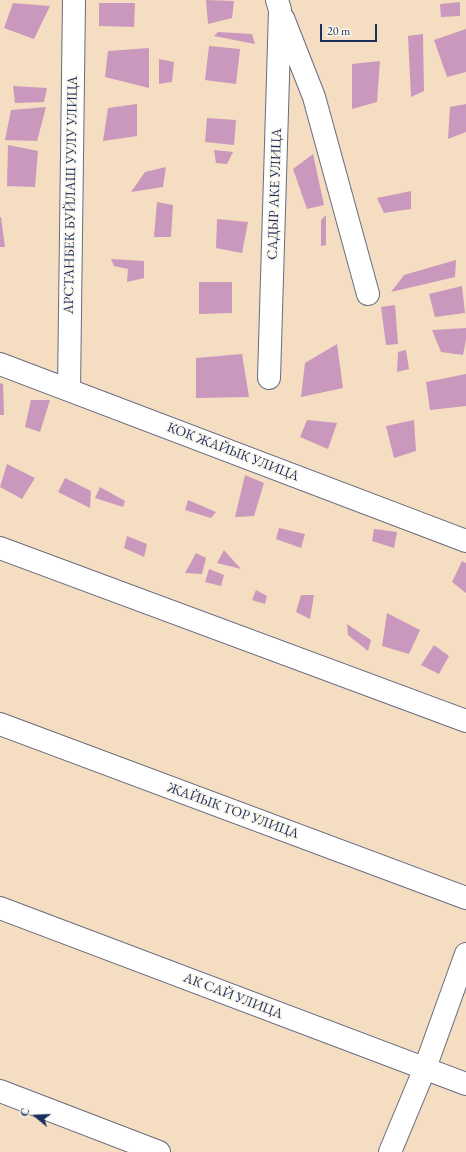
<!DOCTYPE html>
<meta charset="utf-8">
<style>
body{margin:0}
#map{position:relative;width:466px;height:1152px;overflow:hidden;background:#f4ddc0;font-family:"EB Garamond",serif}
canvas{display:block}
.north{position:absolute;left:16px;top:1096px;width:40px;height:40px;-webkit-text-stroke:3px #fbf7ec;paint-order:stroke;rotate:289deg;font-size:11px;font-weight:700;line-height:16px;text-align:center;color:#1b2f5e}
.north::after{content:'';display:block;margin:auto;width:14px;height:18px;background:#1b2f5e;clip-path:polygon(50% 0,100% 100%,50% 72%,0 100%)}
.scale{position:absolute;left:320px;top:24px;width:57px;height:18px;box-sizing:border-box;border:2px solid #1b2f5e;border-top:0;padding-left:5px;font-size:12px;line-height:14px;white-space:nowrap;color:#1b2f5e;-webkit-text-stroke:3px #fbf7ec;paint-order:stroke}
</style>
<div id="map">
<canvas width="466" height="1152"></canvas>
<div class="north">С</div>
<div class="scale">20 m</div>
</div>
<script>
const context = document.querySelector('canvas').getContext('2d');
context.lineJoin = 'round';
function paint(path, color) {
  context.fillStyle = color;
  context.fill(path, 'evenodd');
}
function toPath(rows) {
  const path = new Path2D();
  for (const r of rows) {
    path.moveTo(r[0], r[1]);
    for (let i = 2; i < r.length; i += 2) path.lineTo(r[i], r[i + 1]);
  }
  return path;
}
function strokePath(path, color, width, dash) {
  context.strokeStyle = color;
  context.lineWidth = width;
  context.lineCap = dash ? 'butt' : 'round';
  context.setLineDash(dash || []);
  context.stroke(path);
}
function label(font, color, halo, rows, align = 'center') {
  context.font = font + ' "EB Garamond",serif';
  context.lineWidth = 3.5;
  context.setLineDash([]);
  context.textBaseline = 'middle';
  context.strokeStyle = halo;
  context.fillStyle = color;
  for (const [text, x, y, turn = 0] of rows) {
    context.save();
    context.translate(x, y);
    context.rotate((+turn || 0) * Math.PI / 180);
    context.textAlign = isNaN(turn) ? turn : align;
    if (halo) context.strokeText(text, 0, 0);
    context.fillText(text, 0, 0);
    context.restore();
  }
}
const building = toPath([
 [206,0,234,1,232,18,208,24],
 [460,2,460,16,441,17,440,4],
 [13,3,50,6,34,39,4,28],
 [99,3,135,3,134,27,99,26],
 [466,29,466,72,447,77,434,40],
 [218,32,252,34,255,44,214,36],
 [423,34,424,91,411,97,408,36],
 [209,46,240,49,236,84,205,80],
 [149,48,149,88,105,77,108,51],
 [159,59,174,62,172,82,159,84],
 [380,61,377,102,352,109,352,64],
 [13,86,47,88,44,102,15,103],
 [137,104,137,136,103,141,108,108],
 [466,104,466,132,448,139,450,107],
 [46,107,37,141,5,140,11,110],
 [207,118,236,120,234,145,205,142],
 [8,145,38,151,35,187,7,186],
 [214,150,233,152,227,164,216,163],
 [313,154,324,205,307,209,293,169],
 [166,167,163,187,131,192,145,172],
 [411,191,411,209,384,213,377,198],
 [157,202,173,205,171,237,154,237],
 [326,215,326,245,321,246,321,220],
 [0,217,1,217,5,247,0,247],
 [217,219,248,222,242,253,216,248],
 [111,259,144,261,144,278,127,282,128,269,114,266],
 [456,260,455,277,391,292,404,275],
 [199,282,232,282,232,313,199,314],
 [462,286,465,313,435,317,429,294],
 [395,305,398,344,386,345,381,307],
 [466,328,466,339,463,355,441,352,432,330],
 [337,344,343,388,301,397,305,363],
 [406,350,409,369,397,372,398,352],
 [242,354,249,397,196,398,196,358],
 [466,374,466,406,430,410,426,382],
 [0,383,3,384,4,415,0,415],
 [31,400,50,400,40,432,25,427],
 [307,420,337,423,328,449,300,437],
 [414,420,416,451,394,458,386,426],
 [7,464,35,478,22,499,0,487],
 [245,475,264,483,254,516,235,517],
 [65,478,91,491,90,508,58,492],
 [100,487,125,501,123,507,95,498],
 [188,500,216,512,211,518,185,510],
 [279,528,305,534,301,548,276,539],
 [374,529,397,532,394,548,372,541],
 [127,536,147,544,144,557,124,548],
 [224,550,241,569,217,563],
 [196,553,206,558,202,574,185,573],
 [462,561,466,563,466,593,452,582],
 [209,569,224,575,221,586,205,582],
 [256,590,267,596,265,604,252,600],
 [301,595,314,595,310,619,296,612],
 [387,613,420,630,409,654,382,646],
 [347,624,371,640,368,651,348,635],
 [434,645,449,656,439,674,421,665]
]);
const minor = toPath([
 [283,18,314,97,368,294],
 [0,364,466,541],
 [269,378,280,10,277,0],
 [69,390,74,0],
 [0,548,466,721],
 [0,724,466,898],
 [0,908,466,1084],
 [0,1091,159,1152],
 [390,1152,425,1068,466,954]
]);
const streetNames = [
 ["САДЫР АКЕ УЛИЦА",275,194,-88],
 ["АРСТАНБЕК БУЙЛАШ УУЛУ УЛИЦА",71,195,-89],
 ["КОК ЖАЙЫК УЛИЦА",233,452,21],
 ["ЖАЙЫК ТОР УЛИЦА",233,811,20],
 ["АК САЙ УЛИЦА",233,996,21]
];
paint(building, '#ca98bc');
strokePath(minor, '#676c80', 24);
strokePath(minor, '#fff', 22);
label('14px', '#1b2f5e', '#fbf7ec', streetNames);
</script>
